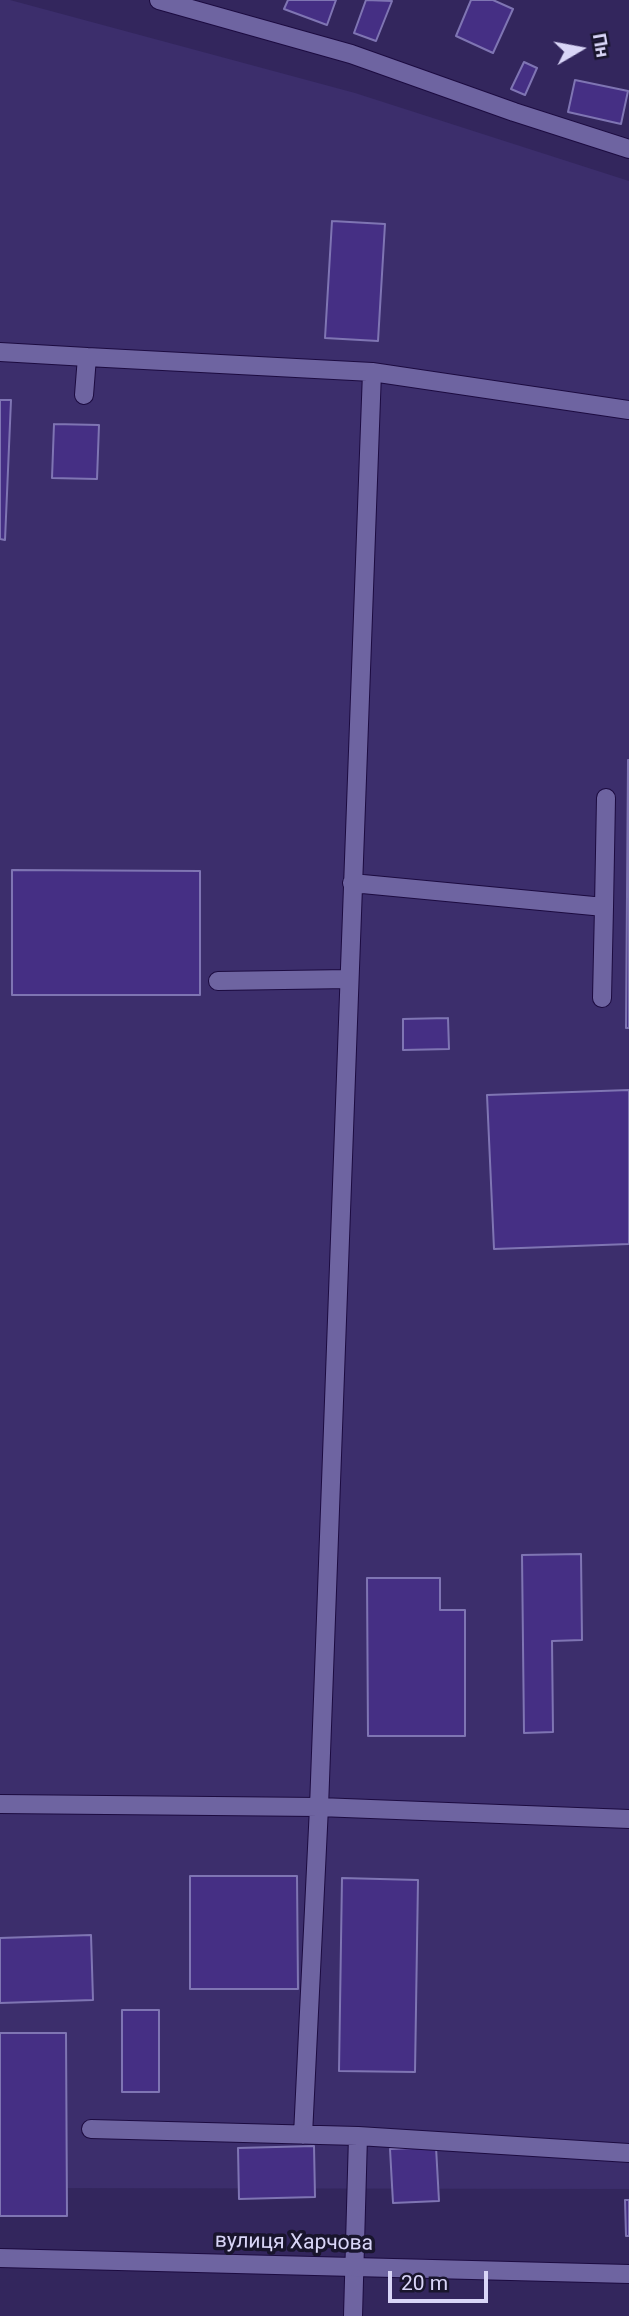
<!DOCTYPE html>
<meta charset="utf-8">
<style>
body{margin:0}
#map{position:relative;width:629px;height:2316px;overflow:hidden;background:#33265d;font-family:Roboto,sans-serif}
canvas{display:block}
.north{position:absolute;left:545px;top:14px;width:70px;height:70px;-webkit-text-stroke:5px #19152d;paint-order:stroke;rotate:80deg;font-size:19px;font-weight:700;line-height:28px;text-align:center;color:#d9d5f7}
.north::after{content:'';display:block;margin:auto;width:24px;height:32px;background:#d9d5f7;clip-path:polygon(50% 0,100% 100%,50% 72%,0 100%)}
.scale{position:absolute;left:388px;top:2271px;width:100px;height:32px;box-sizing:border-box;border:4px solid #d9d5f7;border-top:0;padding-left:9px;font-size:21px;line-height:24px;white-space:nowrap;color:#d9d5f7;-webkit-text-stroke:5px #19152d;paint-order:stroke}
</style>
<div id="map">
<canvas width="629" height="2316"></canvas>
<div class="north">Пн</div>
<div class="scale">20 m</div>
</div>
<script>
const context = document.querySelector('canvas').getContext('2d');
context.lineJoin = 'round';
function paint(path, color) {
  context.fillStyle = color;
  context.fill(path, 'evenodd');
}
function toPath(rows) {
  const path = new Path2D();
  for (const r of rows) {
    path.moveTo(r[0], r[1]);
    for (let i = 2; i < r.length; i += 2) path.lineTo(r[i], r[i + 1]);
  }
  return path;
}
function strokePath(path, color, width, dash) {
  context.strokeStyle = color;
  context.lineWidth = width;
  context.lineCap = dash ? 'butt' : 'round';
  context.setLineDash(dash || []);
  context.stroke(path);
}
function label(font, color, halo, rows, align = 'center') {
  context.font = font + ' Roboto,sans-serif';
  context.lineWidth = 7;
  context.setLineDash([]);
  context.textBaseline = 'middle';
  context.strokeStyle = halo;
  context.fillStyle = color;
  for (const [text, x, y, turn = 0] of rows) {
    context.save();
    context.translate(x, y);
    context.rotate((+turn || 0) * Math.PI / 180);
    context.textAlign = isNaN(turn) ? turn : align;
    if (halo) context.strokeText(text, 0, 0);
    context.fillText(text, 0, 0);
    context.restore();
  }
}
const built = toPath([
 [0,0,10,0,355,93,629,181,629,2189,0,2188]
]);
const building = toPath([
 [288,0,336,0,327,25,284,9,288,0],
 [366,0,392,1,376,41,354,33,366,0],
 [471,0,493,0,513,9,493,53,456,36,471,0],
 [524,62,537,68,525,95,511,89,524,62],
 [575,80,628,91,621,124,568,112,575,80],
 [332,221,385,224,378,341,325,338,332,221],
 [0,400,11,400,5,540,0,539,0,400],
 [54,424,99,425,97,479,52,478,54,424],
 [628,760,629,760,629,1028,626,1028,628,760],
 [12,870,200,871,200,995,12,995,12,870],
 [448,1018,449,1049,403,1050,403,1019,448,1018],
 [629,1090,629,1244,494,1249,487,1095,629,1090],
 [581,1554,582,1640,552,1641,553,1732,524,1733,522,1555,581,1554],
 [367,1578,440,1578,440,1610,465,1610,465,1736,368,1736,367,1578],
 [190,1876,297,1876,298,1989,190,1989,190,1876],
 [342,1878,418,1880,415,2072,339,2071,342,1878],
 [91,1935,93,2000,0,2003,0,1938,91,1935],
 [122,2010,159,2010,159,2092,122,2092,122,2010],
 [0,2033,66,2033,67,2216,0,2216,0,2033],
 [314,2146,315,2197,239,2199,238,2148,314,2146],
 [436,2147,439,2201,393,2203,390,2149,436,2147],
 [625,2200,629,2200,629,2236,626,2236,625,2200]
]);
const service = toPath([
 [0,352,87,357],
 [372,372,629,410],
 [84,395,87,357,372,372,319,1807,303,2135],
 [352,883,604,907,602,998],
 [604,907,606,798],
 [218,981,349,979],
 [0,1804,319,1807,629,1819],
 [91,2129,358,2136,629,2153],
 [353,2316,358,2136]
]);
const minor = toPath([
 [159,0,351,54,514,112,629,149],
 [0,2258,629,2274]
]);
const streetNames = [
 ["вулиця Харчова",294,2243,1]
];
paint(built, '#3c2e6c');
paint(building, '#452f84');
strokePath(building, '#7f75b3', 2);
strokePath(service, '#1c0b40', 20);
strokePath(minor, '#1c0b40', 20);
strokePath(service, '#6e64a1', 18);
strokePath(minor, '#6e64a1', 18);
label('21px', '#d9d5f7', '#19152d', streetNames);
</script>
